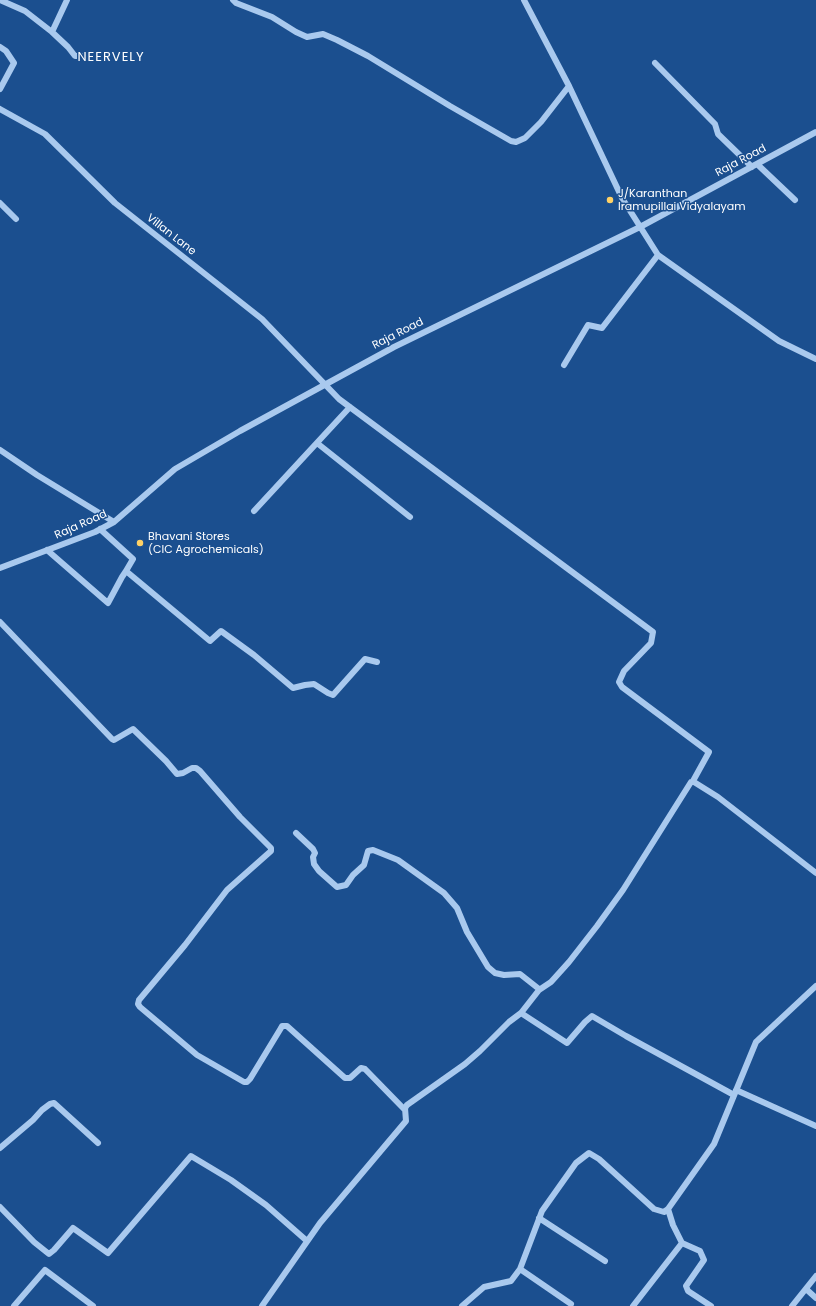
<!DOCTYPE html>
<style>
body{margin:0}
canvas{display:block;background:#1b4f8f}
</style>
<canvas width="816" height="1306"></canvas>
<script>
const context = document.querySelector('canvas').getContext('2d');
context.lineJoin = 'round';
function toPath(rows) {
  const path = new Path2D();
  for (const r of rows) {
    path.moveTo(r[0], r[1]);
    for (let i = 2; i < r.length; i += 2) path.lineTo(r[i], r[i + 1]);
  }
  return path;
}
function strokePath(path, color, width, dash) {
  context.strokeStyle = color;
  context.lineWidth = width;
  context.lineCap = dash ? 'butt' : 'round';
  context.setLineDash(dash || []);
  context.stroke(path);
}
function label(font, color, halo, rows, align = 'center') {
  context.font = font + ' Poppins,sans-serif';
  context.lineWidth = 3;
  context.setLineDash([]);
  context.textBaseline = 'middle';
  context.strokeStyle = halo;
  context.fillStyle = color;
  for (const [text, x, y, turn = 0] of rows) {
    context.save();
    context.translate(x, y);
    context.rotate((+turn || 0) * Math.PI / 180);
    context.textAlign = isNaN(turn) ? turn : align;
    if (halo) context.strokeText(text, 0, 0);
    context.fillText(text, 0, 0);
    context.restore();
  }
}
const minor = toPath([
 [0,0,25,11,52,32,67,0],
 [233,0,236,3,272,17,296,32,307,37,323,34,337,40,368,56,450,106,511,141,516,142,525,138,541,122,569,86],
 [524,0,569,86,622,198,658,255,779,341,816,359],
 [52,32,68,47,75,56,81,56],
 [0,47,6,51,14,63,0,89],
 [655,63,715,124,718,134,752,167],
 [0,109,45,134,115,203,262,319,339,399,653,632,651,643,624,671,619,682,622,687,709,752,693,781],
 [757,164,795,200],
 [0,203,16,219],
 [564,365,588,325,602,328,658,255],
 [317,443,410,517],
 [0,450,37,475,114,522],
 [254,511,350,407],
 [100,529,133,559,126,571],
 [47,550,108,603,122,577,126,571,210,641,221,631,254,655,293,688,305,685,314,684,328,693,333,695,365,659,377,662],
 [0,568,95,532,114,522,175,469,240,431,394,347,640,227,816,132],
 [0,622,112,739,114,740,133,729,166,761,177,774,183,773,192,768,196,768,200,771,240,817,271,848,271,851,227,890,185,945,139,1000,138,1004,140,1007,197,1055,244,1082,247,1082,250,1079,281,1028,282,1026,287,1026,345,1078,350,1078,361,1068,365,1069,405,1110],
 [296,833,313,849,315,853,313,857,314,864,319,871,337,887,346,885,353,875,364,865,368,851,373,850,398,860,444,893,457,908,467,932,488,967,495,973,504,975,520,974,539,989],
 [521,1013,567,1043,585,1022,592,1016,626,1036,734,1095],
 [736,1090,816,1126],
 [0,1148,33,1120,42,1110,50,1104,54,1103,98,1143],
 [0,1207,34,1242,49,1254,54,1250,73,1228,108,1253,191,1156,231,1180,266,1205,307,1241],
 [668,1209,673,1225,682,1243,700,1251,704,1260,686,1286,688,1291,711,1306],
 [539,1218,605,1261],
 [520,1269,571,1304],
 [806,1289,816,1298],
 [14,1306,45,1270,93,1306],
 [262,1306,320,1223,406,1121,405,1108,407,1105,465,1064,480,1051,509,1022,521,1013,539,990,551,982,569,962,597,926,623,890,691,782,694,782,718,797,816,873],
 [462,1306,484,1287,511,1281,520,1269,542,1211,576,1163,589,1153,599,1159,654,1209,664,1212,668,1209,714,1144,756,1042,816,986],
 [633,1306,682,1243],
 [792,1306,816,1276]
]);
const markers = [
 [610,200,4,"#ffd166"],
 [140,543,4,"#ffd166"]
];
const streetNames = [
 ["Raja Road",741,161,-28],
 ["Villan Lane",171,235,38],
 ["Raja Road",398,334,-27],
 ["Raja Road",81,525,-24]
];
const poiNames = [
 ["J/Karanthan",618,194],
 ["Iramupillai Vidyalayam",618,207],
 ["Bhavani Stores",148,537],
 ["(CIC Agrochemicals)",148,550]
];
const quarterNames = [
 ["NEERVELY",111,58]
];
strokePath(minor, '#a9c9ee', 6);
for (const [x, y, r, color] of markers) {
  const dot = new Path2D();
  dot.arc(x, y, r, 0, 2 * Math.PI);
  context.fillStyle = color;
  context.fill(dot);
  strokePath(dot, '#1b4f8f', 1.5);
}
label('11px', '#fff', '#1b4f8f', streetNames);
label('11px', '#fff', '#1b4f8f', poiNames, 'left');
context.letterSpacing = '1px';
label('13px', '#fff', '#1b4f8f', quarterNames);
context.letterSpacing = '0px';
</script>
